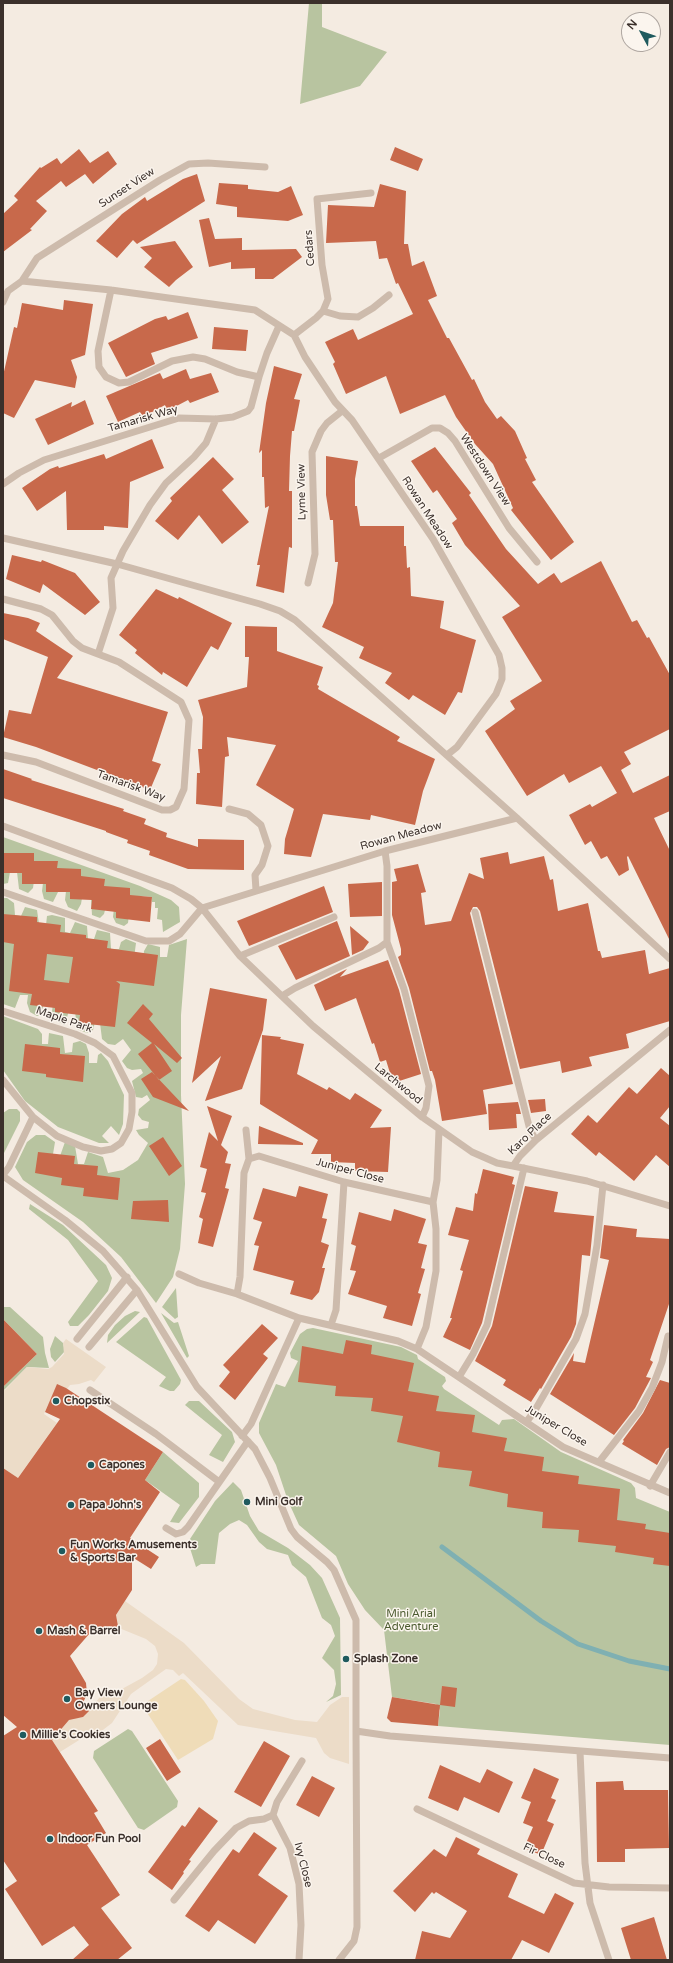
<!DOCTYPE html>
<style>
body{margin:0}
#map{position:relative;width:673px;height:1963px;overflow:hidden;background:#f4ebe1;font-family:"Varela Round",sans-serif}
canvas{display:block}
.frame{position:absolute;inset:0;border:4px solid #3b302b;pointer-events:none}
.north{position:absolute;left:621px;top:12px;width:40px;height:40px;box-sizing:border-box;background:#fbf5ee;border:1px solid #aea6a0;border-radius:50%;rotate:310deg;font-size:11px;font-weight:700;line-height:16px;text-align:center;color:#3b302b}
.north::after{content:'';display:block;margin:auto;width:14px;height:18px;background:#1f5a5e;clip-path:polygon(50% 0,100% 100%,50% 72%,0 100%)}
</style>
<div id="map">
<canvas width="673" height="1963"></canvas>
<div class="frame"></div>
<div class="north">N</div>
</div>
<script>
const context = document.querySelector('canvas').getContext('2d');
context.lineJoin = 'round';
function paint(path, color) {
  context.fillStyle = color;
  context.fill(path, 'evenodd');
}
function toPath(rows) {
  const path = new Path2D();
  for (const r of rows) {
    path.moveTo(r[0], r[1]);
    for (let i = 2; i < r.length; i += 2) path.lineTo(r[i], r[i + 1]);
  }
  return path;
}
function strokePath(path, color, width, dash) {
  context.strokeStyle = color;
  context.lineWidth = width;
  context.lineCap = dash ? 'butt' : 'round';
  context.setLineDash(dash || []);
  context.stroke(path);
}
function label(font, color, halo, rows, align = 'center') {
  context.font = font + ' "Varela Round",sans-serif';
  context.lineWidth = 3;
  context.setLineDash([]);
  context.textBaseline = 'middle';
  context.strokeStyle = halo;
  context.fillStyle = color;
  for (const [text, x, y, turn = 0] of rows) {
    context.save();
    context.translate(x, y);
    context.rotate((+turn || 0) * Math.PI / 180);
    context.textAlign = isNaN(turn) ? turn : align;
    if (halo) context.strokeText(text, 0, 0);
    context.fillText(text, 0, 0);
    context.restore();
  }
}
const green = toPath([
 [309,3,322,3,322,27,387,52,360,86,300,104],
 [3,837,140,886,171,900,179,907,180,922,163,932,162,920,157,919,158,908,155,908,155,902,152,902,152,897,141,896,129,914,128,923,124,926,116,923,113,917,114,908,106,906,104,914,100,918,92,915,91,899,82,898,81,904,77,911,68,907,65,900,66,891,59,890,53,902,44,899,42,891,43,883,34,881,33,888,28,893,19,889,17,872,10,872,8,883,3,884],
 [3,898,7,898,14,903,15,915,21,916,25,907,37,910,39,924,46,925,47,916,52,915,65,918,65,932,70,933,75,922,87,926,88,940,94,939,97,930,110,933,111,949,119,949,121,942,126,939,136,943,134,958,143,959,144,951,148,944,160,947,160,957,167,957,169,945,187,939,181,1015,181,1095,185,1184,180,1249,173,1277,156,1303,121,1257,83,1222,23,1180,15,1167,27,1142,36,1135,45,1135,55,1142,53,1154,60,1156,65,1142,75,1146,78,1164,84,1164,88,1152,103,1157,108,1173,123,1170,138,1160,148,1143,139,1135,136,1130,148,1128,149,1122,142,1120,138,1115,139,1109,150,1100,147,1095,142,1098,136,1097,132,1081,143,1073,141,1069,132,1070,127,1068,122,1061,131,1050,123,1039,115,1045,108,1044,102,1039,100,1023,95,1022,93,1030,87,1033,77,1029,75,1011,69,1010,65,1025,54,1020,52,1011,53,1004,44,1004,40,1015,37,1016,30,1012,27,1003,28,995,20,995,15,1008,3,1004],
 [3,1016,38,1029,42,1034,42,1044,48,1044,49,1033,63,1036,65,1053,72,1052,73,1043,80,1041,86,1044,89,1053,89,1063,97,1063,98,1055,101,1053,108,1061,124,1095,123,1124,119,1135,111,1126,102,1136,109,1143,99,1143,58,1127,25,1101,3,1070],
 [9,1109,17,1109,20,1112,20,1121,3,1155,3,1113],
 [30,1204,63,1225,106,1265,112,1278,108,1291,89,1315,78,1326,70,1326,68,1322,98,1281,68,1240,29,1209],
 [176,1288,178,1317,175,1319,162,1307],
 [3,1307,10,1307,43,1337,45,1353,49,1368,27,1367,4,1390,3,1387,37,1354,3,1319],
 [135,1311,140,1312,107,1343,108,1335,115,1325,125,1316],
 [161,1313,174,1323,178,1322,189,1356,187,1358],
 [144,1317,147,1318,181,1380,180,1384,174,1391,170,1391,159,1386,166,1377,116,1342],
 [313,1328,401,1347,417,1355,418,1359,445,1377,446,1381,442,1386,444,1389,499,1425,502,1420,514,1419,561,1452,631,1483,635,1488,636,1498,670,1512,670,1745,438,1726,440,1710,436,1704,392,1697,384,1630,365,1610,348,1584,336,1556,299,1525,288,1501,276,1465,259,1433,259,1423,276,1384,285,1387,298,1361,291,1358,290,1353,300,1334,307,1329],
 [55,1336,63,1343,65,1351,55,1362,51,1357,50,1349],
 [189,1401,199,1401,232,1432,235,1442,223,1462,209,1455,222,1435,185,1405],
 [163,1452,199,1483,199,1497,179,1523,170,1522,180,1505,145,1480],
 [233,1482,241,1490,250,1516,259,1531,288,1548,310,1565,322,1578,340,1618,341,1695,326,1702,333,1696,336,1684,334,1670,322,1658,335,1636,331,1625,322,1618,306,1577,292,1565,288,1555,267,1549,259,1542,247,1525,239,1520,230,1524,219,1533,215,1564,201,1564,196,1567,188,1542,215,1501],
 [128,1729,132,1731,178,1801,177,1807,144,1830,138,1828,93,1758,94,1751]
]);
const sand = toPath([
 [181,1679,185,1680,204,1701,218,1721,213,1739,178,1760,142,1705]
]);
const plaza = toPath([
 [66,1339,106,1367,94,1382,91,1380,79,1384,70,1385,67,1389,57,1385,44,1414,57,1423,15,1482,3,1468,3,1389,5,1390,27,1367,48,1369,52,1367,64,1354,63,1343],
 [125,1601,184,1643,239,1699,253,1709,295,1720,317,1722,330,1705,342,1697,349,1697,349,1764,330,1758,324,1753,316,1738,238,1725,183,1673,179,1676,173,1670,166,1669,131,1694,112,1723,95,1736,84,1737,60,1752,47,1745,52,1731,61,1730,73,1715,78,1718,83,1717,100,1697,120,1690,142,1678,153,1670,157,1664,158,1654,155,1646,146,1639,119,1628,116,1615]
]);
const stream = toPath([
 [442,1547,541,1621,578,1644,629,1661,670,1669]
]);
const building = toPath([
 [395,147,423,159,418,171,390,160],
 [79,149,90,163,108,151,117,164,93,184,85,174,66,187,61,181,36,201,47,211,30,229,32,230,3,252,3,214,18,200,14,196,40,167,41,168,57,158,61,164],
 [197,174,205,201,137,244,133,240,117,258,96,241,122,214,145,197,147,201,183,179],
 [219,183,248,185,248,189,278,192,291,186,303,215,288,221,237,217,237,207,216,204],
 [380,184,406,191,404,244,408,244,412,266,424,261,437,296,428,300,447,338,449,338,472,380,474,379,485,402,497,419,501,416,515,431,527,458,525,459,536,480,532,482,574,542,551,560,511,510,513,508,493,464,475,444,456,417,445,395,400,414,386,376,346,394,333,364,335,362,325,342,353,329,358,340,413,314,398,283,396,284,387,258,379,259,376,241,326,243,328,205,374,207],
 [209,218,215,239,242,238,242,250,296,249,302,257,273,279,255,279,255,268,231,269,231,262,209,267,199,220],
 [175,241,193,267,176,280,169,287,144,267,152,258,140,247],
 [64,300,93,304,85,355,71,360,77,377,75,388,35,380,14,418,3,413,3,376,14,327,17,328,22,303,63,310],
 [188,312,198,338,151,353,155,364,126,377,108,343,155,319,166,316,168,320],
 [214,327,248,330,246,351,212,349],
 [274,366,302,374,294,399,300,400,294,431,292,431,290,456,289,491,292,491,292,548,289,547,284,593,256,586,260,565,257,565,269,506,265,508,264,477,262,477,262,450,259,453,266,403],
 [186,369,190,379,211,373,219,392,190,403,188,400,167,411,165,405,143,417,140,412,118,422,106,396,160,373,163,379],
 [85,400,94,424,48,445,35,419,72,402,71,407],
 [152,439,164,468,130,482,128,528,104,526,104,530,67,530,66,491,37,511,22,488,50,469,58,466,59,468,104,454,106,459],
 [435,447,471,493,469,495,506,549,538,584,554,573,561,583,601,561,632,622,637,620,647,638,649,637,670,675,670,729,624,752,631,764,621,770,633,793,670,775,670,811,654,818,670,851,670,941,628,856,627,857,629,870,619,876,607,856,601,859,591,841,585,845,569,815,590,804,592,807,617,793,601,766,569,783,564,774,527,796,485,731,515,709,510,701,542,681,502,617,520,606,465,545,452,523,457,519,437,490,433,493,411,461],
 [326,456,358,461,355,479,355,506,357,506,360,526,404,526,404,546,406,546,407,568,410,567,411,596,444,601,440,628,476,640,462,693,458,692,445,715,413,695,409,700,385,683,392,673,359,658,364,647,322,627,333,603,338,562,335,562,333,520,330,520,326,495],
 [213,457,234,479,222,490,249,522,222,544,199,515,178,540,155,521,172,501,170,498],
 [12,555,41,562,42,560,75,573,100,602,85,615,43,584,40,593,6,579],
 [156,589,178,599,179,597,232,623,218,650,211,646,187,687,163,672,162,675,135,653,137,650,119,635],
 [3,613,28,618,40,623,36,631,73,656,57,678,168,712,152,761,161,764,150,790,36,747,3,737,9,710,31,714,48,657,3,639],
 [245,626,277,627,277,651,323,667,317,685,319,686,318,689,400,737,397,741,435,759,423,791,415,825,371,815,370,820,323,814,311,857,284,854,285,839,294,809,256,785,276,745,227,737,229,756,225,757,222,807,196,804,197,773,200,773,198,749,202,749,203,717,198,700,247,687,249,657,245,657],
 [3,769,32,779,31,780,124,809,123,811,146,819,144,824,167,833,166,837,198,847,198,839,244,840,244,870,188,869,149,855,150,851,127,843,128,840,106,832,106,831,3,798],
 [508,852,510,864,544,856,550,880,553,879,558,911,588,903,598,951,600,951,602,958,645,950,649,974,670,968,670,1021,626,1034,629,1048,589,1057,592,1066,562,1073,560,1061,520,1069,480,911,477,907,473,907,470,913,513,1084,483,1090,487,1114,442,1121,435,1080,432,1071,430,1071,409,988,398,957,401,955,401,949,392,915,392,882,397,881,394,869,418,864,426,892,421,893,425,925,451,921,469,873,484,879,480,858],
 [3,853,34,853,34,861,58,861,57,868,81,869,81,876,105,879,104,886,130,888,130,895,152,897,150,922,116,918,116,912,91,909,92,900,70,899,70,892,46,892,46,884,22,884,22,873,3,873],
 [382,882,382,916,350,917,348,884],
 [324,886,333,912,249,946,237,921],
 [3,914,37,917,37,922,61,925,60,932,86,935,86,938,108,941,107,948,158,955,154,986,116,981,120,984,115,1027,79,1023,80,1015,55,1012,55,1008,30,1005,32,994,9,991,14,944,3,942],
 [47,954,73,957,69,983,44,980],
 [337,921,350,956,296,980,278,946],
 [350,926,369,942,363,950,352,955],
 [388,960,399,990,421,1074,393,1083,386,1060,380,1062,374,1043,372,1044,356,998,325,1011,314,985,347,969,340,977],
 [210,988,267,999,263,1030,242,1089,205,1101,221,1056,192,1083],
 [143,1004,153,1014,149,1019,182,1058,177,1063,154,1044,172,1071,159,1080,138,1054,152,1043,127,1023],
 [262,1035,281,1037,280,1039,304,1044,297,1074,327,1090,329,1087,350,1100,355,1093,382,1110,370,1128,391,1127,388,1172,355,1171,355,1163,331,1162,331,1154,311,1154,318,1140,260,1104],
 [25,1044,60,1048,60,1054,85,1056,83,1082,46,1077,46,1074,22,1071],
 [661,1068,670,1076,670,1106,660,1118,670,1126,670,1167,656,1155,634,1181,599,1152,596,1156,571,1134,588,1115,597,1123,629,1087,637,1094],
 [152,1072,189,1111,153,1097,141,1079],
 [545,1099,546,1111,531,1113,528,1100],
 [518,1102,521,1114,516,1114,517,1128,489,1130,488,1104],
 [207,1106,232,1116,221,1145,228,1152,225,1163,231,1164,225,1188,229,1189,213,1247,198,1243,203,1219,199,1217,206,1193,201,1192,207,1169,200,1167,209,1132,218,1141],
 [259,1126,303,1143,303,1145,258,1144],
 [163,1137,182,1166,169,1176,149,1146],
 [38,1152,75,1156,74,1164,98,1166,97,1175,120,1178,118,1200,83,1196,84,1188,61,1185,62,1178,35,1173],
 [483,1169,514,1177,512,1184,515,1185,482,1323,470,1350,443,1337,452,1318,450,1318,463,1271,460,1270,469,1240,448,1235,456,1207,473,1211,475,1193,477,1194],
 [299,1186,328,1194,322,1218,327,1219,321,1242,329,1245,322,1268,325,1268,319,1292,312,1300,290,1294,294,1281,253,1270,259,1246,254,1245,262,1222,253,1219,263,1188,296,1197],
 [525,1186,558,1192,554,1212,594,1216,590,1256,582,1255,576,1324,571,1337,541,1389,540,1388,531,1402,503,1385,506,1380,475,1361,492,1326],
 [168,1200,169,1222,131,1219,133,1201],
 [394,1209,426,1219,418,1243,427,1245,421,1268,425,1269,418,1293,421,1294,412,1326,383,1318,387,1306,348,1294,356,1271,350,1270,356,1246,351,1244,359,1212,391,1221],
 [604,1225,637,1229,636,1237,670,1239,670,1301,650,1360,653,1362,646,1377,651,1378,635,1408,614,1435,550,1394,574,1353,573,1361,585,1363,609,1260,600,1258],
 [3,1319,37,1354,3,1387],
 [262,1324,278,1338,263,1354,268,1358,235,1400,219,1386,230,1372,223,1365],
 [346,1340,372,1345,371,1354,414,1363,408,1391,439,1396,436,1411,475,1415,472,1432,507,1438,504,1451,544,1457,542,1471,579,1476,578,1484,620,1489,617,1520,646,1524,645,1529,670,1533,670,1566,653,1564,654,1558,615,1552,616,1546,578,1542,579,1530,542,1528,543,1512,507,1507,508,1494,469,1486,472,1471,438,1467,440,1452,397,1442,403,1416,371,1411,373,1398,335,1396,336,1386,298,1382,302,1346,343,1354],
 [660,1380,670,1383,670,1447,666,1449,657,1465,622,1444,624,1441,623,1440,643,1413],
 [57,1384,66,1388,163,1452,145,1480,160,1492,130,1538,159,1557,151,1569,132,1557,132,1590,116,1615,119,1631,90,1633,70,1656,86,1683,87,1694,82,1705,89,1711,83,1717,69,1720,52,1740,98,1811,94,1813,106,1833,87,1845,120,1895,101,1908,132,1948,117,1960,72,1960,89,1945,74,1926,42,1946,5,1889,17,1881,3,1860,3,1736,17,1727,3,1715,3,1468,18,1478,60,1419,45,1412],
 [442,1686,457,1688,455,1707,440,1705],
 [392,1697,440,1705,438,1726,391,1722,387,1718],
 [160,1739,181,1772,167,1781,146,1748],
 [264,1741,290,1756,261,1807,234,1792],
 [440,1765,480,1783,487,1769,513,1782,499,1813,464,1797,458,1811,428,1798],
 [534,1768,559,1779,551,1798,556,1800,547,1821,554,1824,541,1855,524,1848,533,1827,523,1823,531,1802,521,1798],
 [312,1776,335,1788,319,1817,296,1805],
 [623,1781,624,1790,668,1790,669,1848,625,1849,625,1862,597,1862,596,1782],
 [199,1807,218,1821,189,1860,191,1861,183,1872,184,1873,172,1890,148,1872,182,1825,185,1827],
 [254,1832,277,1848,258,1875,288,1896,255,1944,218,1920,209,1932,185,1916,233,1849,239,1853],
 [456,1837,480,1849,477,1854,518,1874,508,1897,544,1914,555,1893,574,1903,549,1953,522,1940,511,1960,415,1960,422,1931,450,1938,467,1911,436,1892,434,1894,432,1892,415,1912,393,1891,434,1849,446,1857],
 [654,1917,667,1960,631,1960,621,1928]
]);
const lane = toPath([
 [22,281,37,258,160,180,189,164,208,163,265,167],
 [3,302,8,291,22,281,111,290,255,310,294,335,305,357,335,402,352,420,433,539,499,655,502,668,502,679,496,694,457,747,447,755],
 [323,311,340,316,358,317,373,308,389,295],
 [294,335,316,318,323,311,328,299,322,265,317,199,371,193],
 [259,377,267,353,279,326],
 [379,458,432,428,440,428,448,433,455,441,509,528,537,562],
 [3,484,19,473,44,460,179,418,216,419,233,417,248,411,251,407,259,377,237,372,205,359,193,357,172,361,129,382,119,383,106,377,99,367,98,351,111,290],
 [3,538,117,564,260,604,280,611,295,620,517,818,670,959],
 [308,583,315,554,312,452,321,431,327,423,342,411],
 [3,599,41,609,52,615,73,641,82,648,119,662,181,702,189,720,184,789,176,807,170,810,162,810,36,762,3,755],
 [98,654,113,608,111,578,123,551,150,505,166,483,194,457,206,443,216,419],
 [229,809,248,814,261,825,268,846,262,865,255,875,256,890],
 [3,826,172,888,191,899,202,908,240,956,313,1026,422,1117,426,1108,429,1086,404,989,387,942,387,866,385,851],
 [3,892,146,941,169,941,180,934,202,908],
 [202,908,385,851,517,818],
 [475,912,530,1130,536,1140],
 [240,956,334,917],
 [282,996,295,988,379,948,387,942],
 [3,1011,75,1034,95,1043,113,1056,132,1093,132,1112,129,1129,121,1143,112,1149,101,1151,83,1147,57,1136,33,1117,3,1080],
 [670,1030,536,1140,520,1156,513,1166,587,1181,670,1206],
 [422,1117,472,1152,497,1163,513,1166],
 [246,1130,249,1159],
 [3,1175,9,1167,33,1117],
 [3,1176,65,1220,103,1251,137,1290,197,1387,255,1449,270,1478,291,1529,297,1537,327,1562,334,1570,356,1620,356,1731,390,1736,670,1758],
 [433,1202,437,1180,439,1130],
 [179,1274,199,1283,237,1294,240,1277,244,1173,249,1159,259,1156,344,1182,433,1202,436,1229,436,1271,426,1327,417,1349,398,1341,299,1318,237,1294],
 [331,1325,336,1310,344,1182],
 [77,1339,127,1277],
 [89,1347,137,1290],
 [417,1349,563,1447,670,1493],
 [459,1377,473,1354,487,1325,524,1168],
 [90,1390,156,1434,218,1481],
 [527,1421,534,1412,576,1339,585,1314,597,1245,603,1185],
 [242,1436,251,1424,299,1318],
 [599,1462,639,1411,652,1388,662,1362,668,1336],
 [650,1486,670,1452],
 [166,1528,176,1534,183,1532,188,1527,248,1441],
 [580,1752,585,1863,590,1903,609,1960],
 [417,1809,574,1883,609,1887,670,1888],
 [174,1900,214,1851,236,1828,249,1821,264,1819,273,1815],
 [299,1960,301,1925,299,1884,290,1848,273,1815,277,1802,302,1761],
 [339,1960,354,1941,357,1927,356,1731]
]);
const markers = [
 [56,1401,4,"#1f5a5e"],
 [91,1465,4,"#1f5a5e"],
 [247,1502,4,"#1f5a5e"],
 [71,1505,4,"#1f5a5e"],
 [62,1551,4,"#1f5a5e"],
 [39,1631,4,"#1f5a5e"],
 [346,1659,4,"#1f5a5e"],
 [67,1699,4,"#1f5a5e"],
 [23,1735,4,"#1f5a5e"],
 [50,1839,4,"#1f5a5e"]
];
const streetNames = [
 ["Sunset View",127,188,-33],
 ["Cedars",310,248,-94],
 ["Tamarisk Way",143,419,-16],
 ["Westdown View",485,470,57],
 ["Lyme View",302,492,-91],
 ["Rowan Meadow",427,513,57],
 ["Tamarisk Way",131,786,20],
 ["Rowan Meadow",401,836,-15],
 ["Maple Park",64,1020,19],
 ["Larchwood",398,1084,39],
 ["Karo Place",530,1134,-44],
 ["Juniper Close",350,1171,15],
 ["Juniper Close",556,1426,31],
 ["Fir Close",544,1856,25],
 ["Ivy Close",303,1865,76]
];
const poiNames = [
 ["Chopstix",64,1401],
 ["Capones",99,1465],
 ["Mini Golf",255,1502],
 ["Papa John's",79,1505],
 ["Fun Works Amusements",70,1545],
 ["& Sports Bar",70,1558],
 ["Mash & Barrel",47,1631],
 ["Splash Zone",354,1659],
 ["Bay View",75,1693],
 ["Owners Lounge",75,1706],
 ["Millie's Cookies",31,1735],
 ["Indoor Fun Pool",58,1839]
];
const parkNames = [
 ["Mini Arial",411,1614],
 ["Adventure",411,1627]
];
paint(green, '#b8c4a0');
paint(sand, '#efdcb8');
paint(plaza, '#ecdcc8');
strokePath(stream, '#7fb0b2', 5);
paint(building, '#c8694b');
strokePath(lane, '#cdbbac', 7);
for (const [x, y, r, color] of markers) {
  const dot = new Path2D();
  dot.arc(x, y, r, 0, 2 * Math.PI);
  context.fillStyle = color;
  context.fill(dot);
  strokePath(dot, '#fbf5ee', 1.5);
}
label('11px', '#3b302b', '#fbf5ee', streetNames);
label('bold 11px', '#3b302b', '#fbf5ee', poiNames, 'left');
label('11px', '#4a5a2e', '#fbf5ee', parkNames);
</script>
